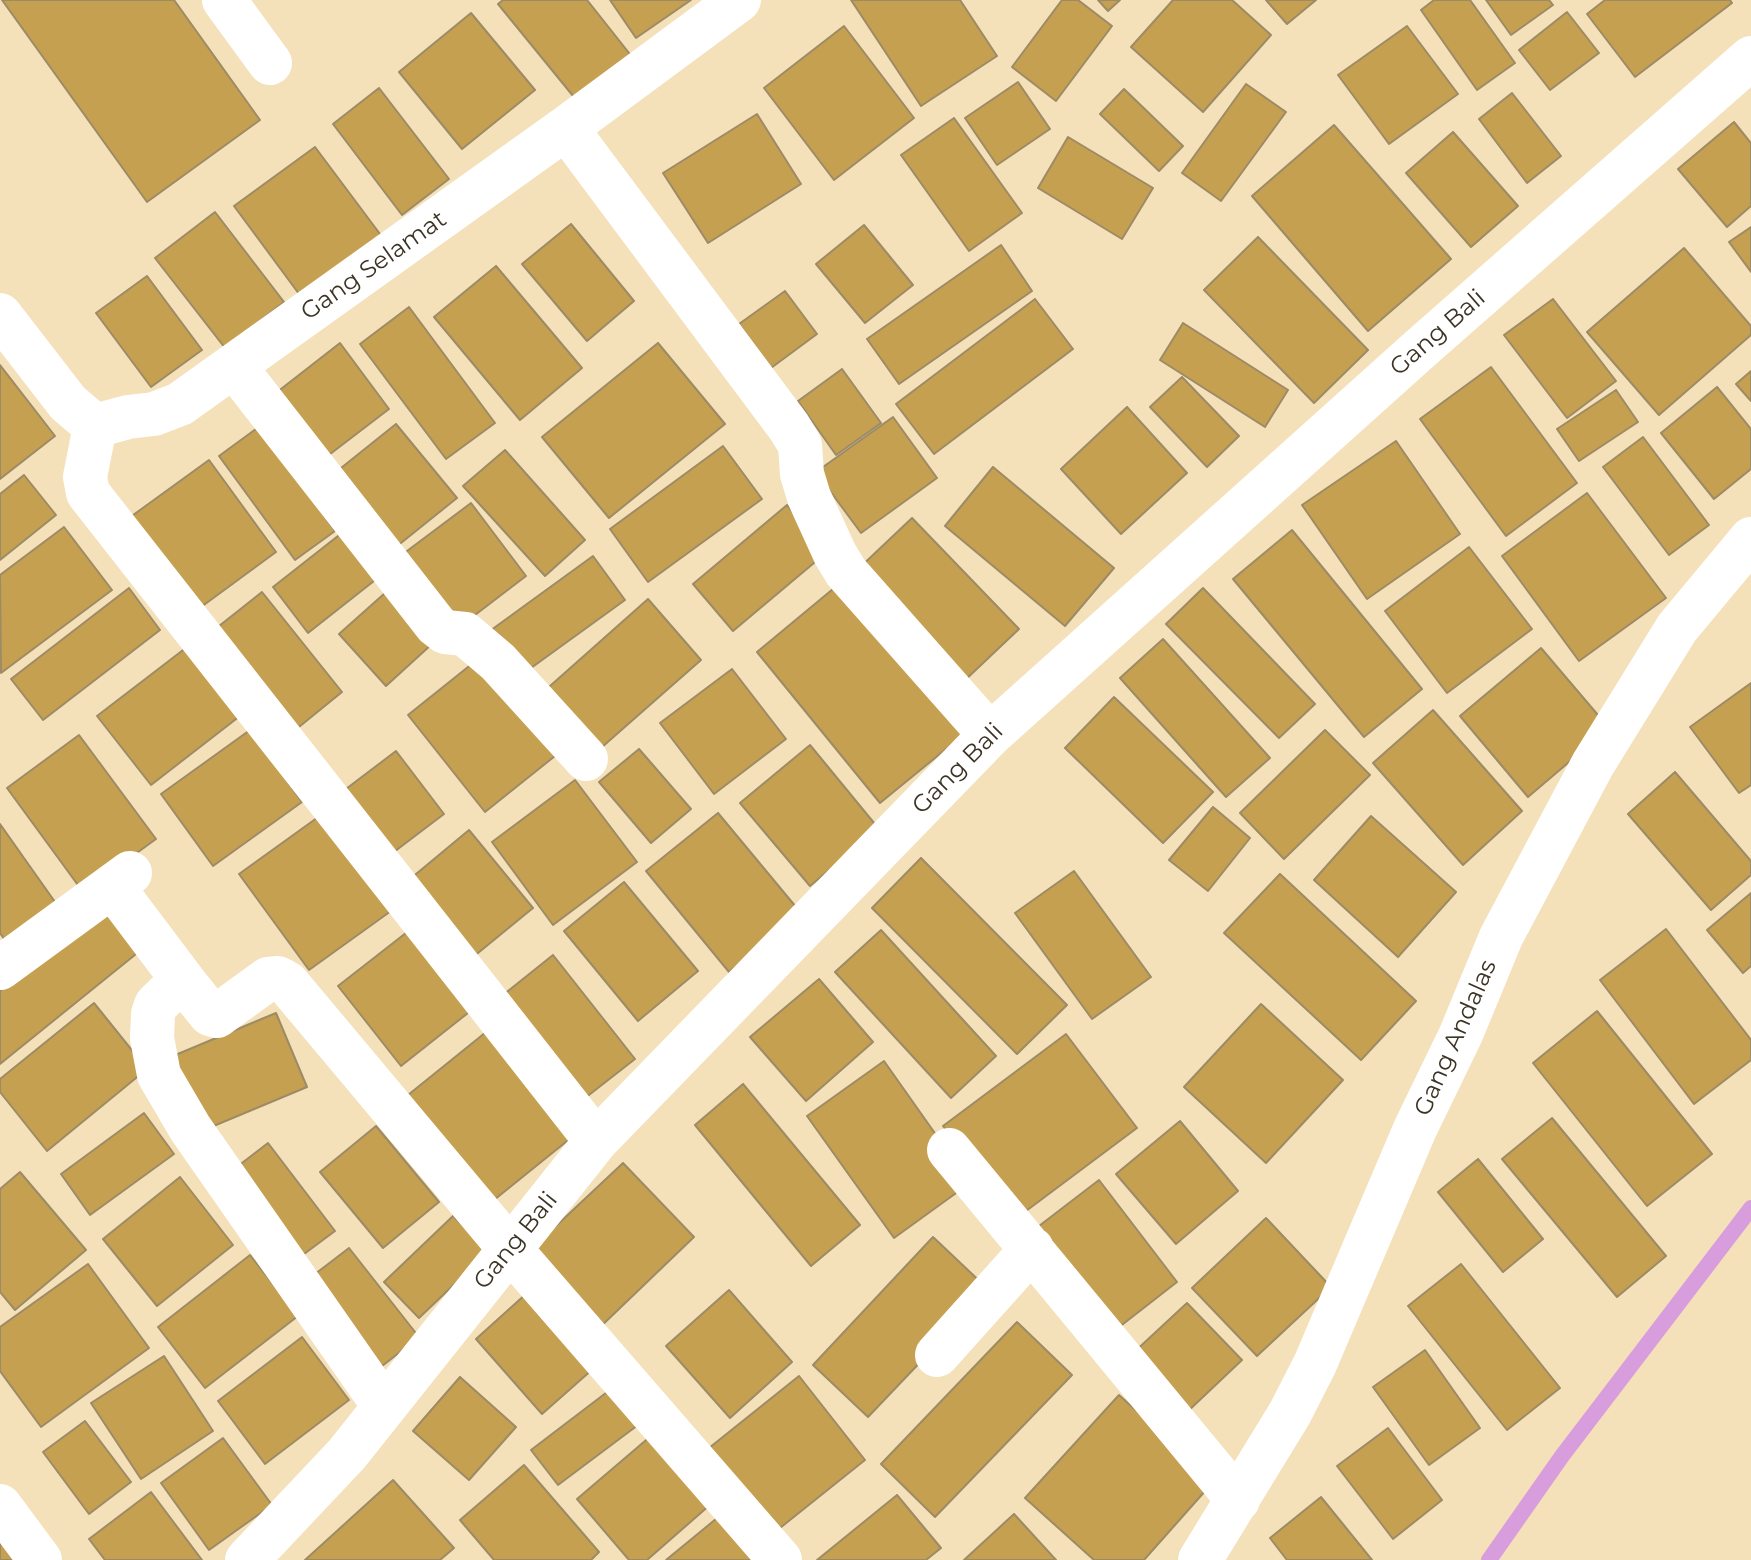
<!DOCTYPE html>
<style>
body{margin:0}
canvas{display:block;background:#f4e0b9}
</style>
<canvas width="1751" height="1560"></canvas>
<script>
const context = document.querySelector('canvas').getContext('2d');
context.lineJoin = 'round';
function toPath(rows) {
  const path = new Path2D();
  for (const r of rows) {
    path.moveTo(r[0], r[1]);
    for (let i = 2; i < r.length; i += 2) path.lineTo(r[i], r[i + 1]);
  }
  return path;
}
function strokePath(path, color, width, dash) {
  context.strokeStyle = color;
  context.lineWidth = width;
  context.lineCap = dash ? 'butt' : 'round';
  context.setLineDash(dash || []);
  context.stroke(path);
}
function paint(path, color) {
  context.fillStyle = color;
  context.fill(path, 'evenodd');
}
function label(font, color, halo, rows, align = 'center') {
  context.font = font + ' Montserrat,sans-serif';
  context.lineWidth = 7;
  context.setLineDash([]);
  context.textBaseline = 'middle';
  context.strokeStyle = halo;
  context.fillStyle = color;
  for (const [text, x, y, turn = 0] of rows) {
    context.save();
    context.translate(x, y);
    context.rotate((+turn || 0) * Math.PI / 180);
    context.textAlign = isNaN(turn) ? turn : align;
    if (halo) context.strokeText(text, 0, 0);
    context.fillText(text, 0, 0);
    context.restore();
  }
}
const stream = toPath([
 [1489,1560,1562,1456,1751,1208]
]);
const building = toPath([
 [2,0,174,0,260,120,147,202,2,0],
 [503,0,587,0,633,58,578,102,498,4,503,0],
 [610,0,691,0,636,38,610,0],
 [851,0,960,0,997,56,921,106,851,0],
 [1062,0,1078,0,1112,26,1056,101,1012,67,1062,0],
 [1098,0,1120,0,1108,11,1098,0],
 [1173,0,1232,0,1271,35,1203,112,1131,47,1173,0],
 [1266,0,1316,0,1287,24,1266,0],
 [1434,0,1470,0,1515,63,1477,90,1421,10,1434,0],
 [1486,0,1549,0,1553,5,1511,35,1486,0],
 [1605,0,1730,0,1732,3,1635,77,1587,14,1605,0],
 [1567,12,1599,53,1550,90,1519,50,1567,12],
 [471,13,535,90,462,149,399,72,471,13],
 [844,26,914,118,834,180,764,88,844,26],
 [1407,26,1458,94,1389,144,1338,75,1407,26],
 [1018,82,1050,129,997,165,965,118,1018,82],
 [1246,84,1286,112,1221,201,1182,173,1246,84],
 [379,88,449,179,402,215,333,124,379,88],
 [1124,89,1183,146,1159,171,1100,114,1124,89],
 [1512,93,1561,156,1527,183,1479,119,1512,93],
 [757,114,801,184,708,243,663,173,757,114],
 [954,118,1022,213,969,251,901,155,954,118],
 [1734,122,1751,143,1751,206,1727,227,1678,169,1734,122],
 [1334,125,1451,259,1368,331,1252,196,1334,125],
 [1453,132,1518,206,1471,247,1406,173,1453,132],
 [1068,137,1153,188,1122,239,1038,188,1068,137],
 [315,147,383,238,302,298,234,206,315,147],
 [215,212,284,302,225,348,155,258,215,212],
 [571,224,634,301,587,341,522,264,571,224],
 [864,225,913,285,865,323,816,264,864,225],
 [1751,227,1751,272,1729,242,1751,227],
 [1258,237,1368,350,1314,403,1204,290,1258,237],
 [1001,245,1032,291,899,384,867,339,1001,245],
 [1684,248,1751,326,1751,335,1659,415,1587,332,1684,248],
 [496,266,582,368,520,420,434,317,496,266],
 [147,276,202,350,151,387,96,313,147,276],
 [785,291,817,334,771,368,739,324,785,291],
 [1035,299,1073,349,934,454,896,404,1035,299],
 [1553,299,1616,381,1567,418,1504,335,1553,299],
 [409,307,495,423,446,459,360,344,409,307],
 [1183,323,1288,390,1265,427,1160,360,1183,323],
 [340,343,389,409,321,461,272,396,340,343],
 [658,343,725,424,609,518,542,437,658,343],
 [0,365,55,436,0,479,0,365],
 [1491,367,1577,483,1506,536,1420,419,1491,367],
 [842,369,881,423,836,455,798,401,842,369],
 [1751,371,1751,401,1736,384,1751,371],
 [1182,377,1239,436,1207,467,1150,407,1182,377],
 [1717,387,1751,429,1751,469,1714,499,1661,433,1717,387],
 [1616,390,1638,422,1579,461,1557,429,1616,390],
 [1127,407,1187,473,1121,534,1061,469,1127,407],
 [893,417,937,478,861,533,816,472,893,417],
 [396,424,457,498,391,551,331,476,396,424],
 [260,426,335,531,295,560,219,456,260,426],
 [1643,437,1709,525,1669,555,1603,467,1643,437],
 [1396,441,1460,534,1367,599,1302,505,1396,441],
 [723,446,762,499,648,582,610,529,723,446],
 [505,450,585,540,545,576,463,486,505,450],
 [209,460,276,552,197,610,129,518,209,460],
 [993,467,1114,568,1065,626,945,526,993,467],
 [24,475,56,515,0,560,0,494,24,475],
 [1587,493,1666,598,1579,661,1502,556,1587,493],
 [471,503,526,576,458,628,403,554,471,503],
 [787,505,827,552,733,631,693,584,787,505],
 [912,518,1019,629,962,683,855,572,912,518],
 [64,527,112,590,1,673,0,575,64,527],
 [1292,530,1422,689,1364,737,1233,579,1292,530],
 [343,532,379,577,308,633,273,587,343,532],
 [1469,547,1532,629,1447,693,1385,611,1469,547],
 [593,556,625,600,520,676,487,633,593,556],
 [845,579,968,731,880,803,757,652,845,579],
 [129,588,160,630,43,720,11,679,129,588],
 [1203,588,1315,704,1279,738,1166,624,1203,588],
 [262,592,342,692,294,731,214,630,262,592],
 [385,593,432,644,386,686,339,634,385,593],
 [648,599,701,660,593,755,541,694,648,599],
 [1163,639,1270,758,1226,797,1120,678,1163,639],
 [187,647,240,716,151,785,97,716,187,647],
 [1541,648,1609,728,1528,797,1460,716,1541,648],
 [478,659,555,756,485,812,408,715,478,659],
 [732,669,786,739,714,794,660,723,732,669],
 [1751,683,1751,785,1739,793,1690,727,1751,683],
 [1114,697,1213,792,1163,843,1065,748,1114,697],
 [1433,710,1522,811,1463,865,1373,763,1433,710],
 [250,730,302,802,213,866,161,794,250,730],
 [1325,730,1370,775,1284,859,1240,813,1325,730],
 [79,735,156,839,83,892,7,788,79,735],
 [810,745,879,829,810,886,740,803,810,745],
 [639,749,691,809,651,843,599,782,639,749],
 [396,751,444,814,386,858,338,795,396,751],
 [1675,772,1751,861,1751,875,1711,910,1628,814,1675,772],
 [575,780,637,862,553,925,492,842,575,780],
 [1213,807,1250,838,1208,891,1169,860,1213,807],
 [718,813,801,913,729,972,646,871,718,813],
 [321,815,391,911,309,970,239,874,321,815],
 [1371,816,1456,892,1398,957,1314,880,1371,816],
 [0,824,60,909,9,946,0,933,0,824],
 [469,830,533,908,467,962,404,884,469,830],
 [921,858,1067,1005,1017,1054,872,908,921,858],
 [1074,871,1151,977,1092,1019,1015,913,1074,871],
 [1280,874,1416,1001,1361,1060,1224,933,1280,874],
 [624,882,698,971,638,1021,564,931,624,882],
 [1751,893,1751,966,1743,973,1707,930,1751,893],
 [106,905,141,950,0,1064,0,991,106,905],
 [411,929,473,1009,401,1066,338,986,411,929],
 [1666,929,1751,1040,1751,1060,1694,1104,1600,980,1666,929],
 [881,930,996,1056,951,1098,835,972,881,930],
 [553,955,635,1059,580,1102,498,999,553,955],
 [819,979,873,1042,806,1101,750,1037,819,979],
 [94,1003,147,1069,47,1151,0,1092,0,1079,94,1003],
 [1261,1004,1343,1080,1266,1163,1184,1087,1261,1004],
 [1597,1011,1712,1154,1647,1206,1533,1063,1597,1011],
 [276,1013,307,1087,204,1130,173,1056,276,1013],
 [496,1024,582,1129,494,1200,408,1095,496,1024],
 [1066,1034,1137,1128,1014,1220,943,1126,1066,1034],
 [884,1061,970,1183,894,1238,807,1116,884,1061],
 [743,1084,860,1225,811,1266,695,1125,743,1084],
 [144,1113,174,1154,90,1215,61,1174,144,1113],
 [1552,1118,1666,1256,1617,1297,1502,1159,1552,1118],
 [1180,1121,1238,1191,1176,1244,1116,1174,1180,1121],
 [376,1126,439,1202,383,1248,320,1172,376,1126],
 [268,1143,335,1231,296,1260,229,1173,268,1143],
 [1478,1159,1543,1239,1503,1272,1438,1192,1478,1159],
 [623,1163,694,1237,595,1332,523,1257,623,1163],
 [20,1172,86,1250,15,1310,0,1292,0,1189,20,1172],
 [180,1177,233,1245,157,1306,103,1239,180,1177],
 [1099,1180,1177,1282,1118,1328,1039,1226,1099,1180],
 [453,1216,489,1251,419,1318,384,1282,453,1216],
 [1266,1218,1331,1287,1257,1356,1192,1288,1266,1218],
 [933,1237,989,1290,868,1417,813,1365,933,1237],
 [349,1248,419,1337,372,1374,302,1284,349,1248],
 [250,1255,298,1316,205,1388,158,1327,250,1255],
 [88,1264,149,1348,41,1427,0,1371,0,1327,88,1264],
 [1461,1264,1560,1388,1507,1430,1408,1306,1461,1264],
 [729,1290,792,1362,730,1418,666,1346,729,1290],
 [527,1293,594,1368,542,1414,476,1339,527,1293],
 [1187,1303,1242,1360,1185,1414,1131,1355,1187,1303],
 [1017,1322,1072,1375,935,1517,881,1464,1017,1322],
 [302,1337,349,1400,265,1464,218,1401,302,1337],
 [1425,1350,1480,1428,1429,1465,1373,1387,1425,1350],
 [164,1356,213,1431,141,1479,91,1403,164,1356],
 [799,1376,865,1460,770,1536,704,1452,799,1376],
 [460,1377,516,1427,469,1480,413,1431,460,1377],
 [615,1386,642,1422,558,1485,531,1450,615,1386],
 [1119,1395,1214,1481,1144,1560,1094,1560,1025,1498,1119,1395],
 [85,1421,131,1482,89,1514,43,1452,85,1421],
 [1388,1428,1442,1500,1393,1539,1337,1466,1388,1428],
 [652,1435,711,1504,647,1560,629,1560,577,1499,652,1435],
 [223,1438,272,1505,209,1550,161,1483,223,1438],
 [524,1465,599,1552,591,1560,494,1560,460,1520,524,1465],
 [393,1480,454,1548,440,1560,305,1560,393,1480],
 [151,1492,202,1560,105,1560,89,1539,151,1492],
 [897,1495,941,1548,926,1560,817,1560,897,1495],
 [1321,1497,1372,1560,1287,1560,1270,1538,1321,1497],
 [722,1514,759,1560,666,1560,722,1514],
 [1014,1514,1056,1560,964,1560,1014,1514],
 [0,1534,21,1560,0,1560,0,1534]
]);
const minor = toPath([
 [224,0,270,63],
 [566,128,789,427,800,445,802,474,809,497,835,554,846,572,990,735],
 [0,315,68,403,95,426,128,417,154,414,180,404,566,128,739,0],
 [234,366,436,625,445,632,465,634,498,662,586,759],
 [95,426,85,477,88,493,596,1141],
 [112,886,185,983,165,996,156,1005,153,1014,152,1038,159,1075,190,1128,384,1406],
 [0,968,130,873],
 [185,983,210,1014,217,1016,268,979,278,978,287,983,510,1249,780,1560],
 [949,1150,1238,1500],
 [937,1355,1032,1249],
 [0,1506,40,1560],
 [247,1560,347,1454,596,1141,990,735,1421,348,1751,58],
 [1200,1560,1290,1413,1315,1364,1415,1129,1461,1034,1501,937,1593,764,1677,628,1751,539]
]);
const streetNames = [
 ["Gang Selamat",374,266,-35],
 ["Gang Bali",1438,333,-41],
 ["Gang Bali",958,769,-45],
 ["Gang Andalas",1456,1038,-66],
 ["Gang Bali",516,1241,-51]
];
strokePath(stream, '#d89ddc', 16);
paint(building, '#c5a050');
strokePath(building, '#9d8b66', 2);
strokePath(minor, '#fff', 44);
label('24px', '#3b3324', '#fff', streetNames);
</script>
